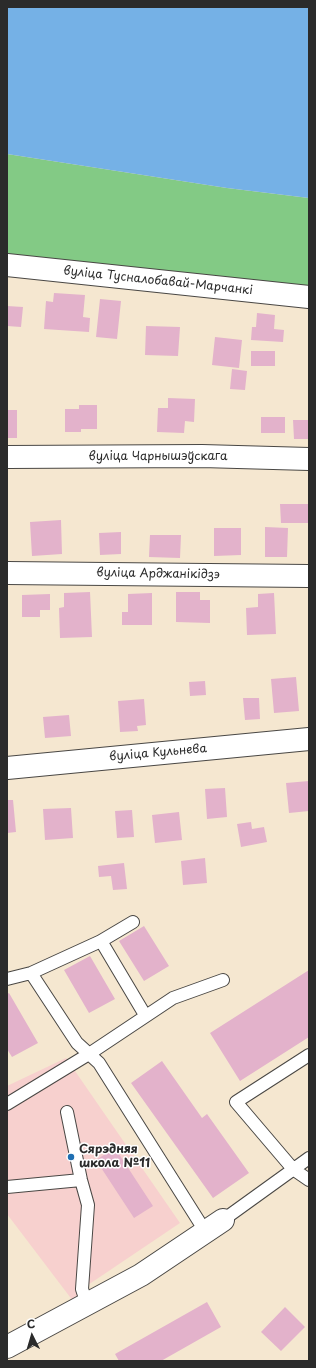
<!DOCTYPE html>
<meta charset="utf-8">
<style>
body{margin:0}
#map{position:relative;width:316px;height:1368px;overflow:hidden;background:#f5e7d0;font-family:"Playpen Sans",sans-serif}
canvas{display:block}
.frame{position:absolute;inset:0;border:8px solid #2b2b2b;pointer-events:none}
.north{position:absolute;left:12px;top:1316px;width:40px;height:40px;-webkit-text-stroke:3px #fff;paint-order:stroke;rotate:355deg;font-size:11px;font-weight:700;line-height:16px;text-align:center;color:#2b2b2b}
.north::after{content:'';display:block;margin:auto;width:14px;height:18px;background:#2b2b2b;clip-path:polygon(50% 0,100% 100%,50% 72%,0 100%)}
</style>
<div id="map">
<canvas width="316" height="1368"></canvas>
<div class="frame"></div>
<div class="north">С</div>
</div>
<script>
const context = document.querySelector('canvas').getContext('2d');
context.lineJoin = 'round';
function paint(path, color) {
  context.fillStyle = color;
  context.fill(path, 'evenodd');
}
function toPath(rows) {
  const path = new Path2D();
  for (const r of rows) {
    path.moveTo(r[0], r[1]);
    for (let i = 2; i < r.length; i += 2) path.lineTo(r[i], r[i + 1]);
  }
  return path;
}
function strokePath(path, color, width, dash) {
  context.strokeStyle = color;
  context.lineWidth = width;
  context.lineCap = dash ? 'butt' : 'round';
  context.setLineDash(dash || []);
  context.stroke(path);
}
function label(font, color, halo, rows, align = 'center') {
  context.font = font + ' "Playpen Sans",sans-serif';
  context.lineWidth = 3;
  context.setLineDash([]);
  context.textBaseline = 'middle';
  context.strokeStyle = halo;
  context.fillStyle = color;
  for (const [text, x, y, turn = 0] of rows) {
    context.save();
    context.translate(x, y);
    context.rotate((+turn || 0) * Math.PI / 180);
    context.textAlign = isNaN(turn) ? turn : align;
    if (halo) context.strokeText(text, 0, 0);
    context.fillText(text, 0, 0);
    context.restore();
  }
}
const built = toPath([
 [66,1058,180,1223,82,1289,73,1301,7,1214,7,1086]
]);
const green = toPath([
 [7,154,227,188,309,198,309,288,7,255]
]);
const water = toPath([
 [7,7,309,7,309,198,227,188,7,154]
]);
const building = toPath([
 [54,293,85,295,83,317,90,318,89,332,44,329,46,301,53,302],
 [100,299,121,301,117,339,96,337],
 [7,306,23,307,21,327,7,326],
 [257,313,275,315,274,329,284,330,283,342,251,340,252,327,256,327],
 [146,326,180,327,178,356,145,355],
 [215,337,242,340,239,368,212,365],
 [251,351,275,351,275,366,251,366],
 [232,369,247,371,245,390,230,389],
 [168,398,195,399,194,422,185,421,184,433,157,432,158,408,168,408],
 [79,405,97,405,97,429,81,429,81,432,65,432,65,409,79,409],
 [7,410,17,410,17,438,7,438],
 [261,417,285,417,285,433,261,433],
 [293,420,308,420,308,439,294,439],
 [280,504,309,504,309,523,281,523],
 [61,520,62,554,32,556,30,522],
 [265,527,288,528,287,557,265,557],
 [214,528,241,528,241,555,214,556],
 [121,532,121,554,100,555,99,533],
 [150,535,181,535,180,558,149,557],
 [90,592,92,637,60,638,59,608,64,607,64,593],
 [176,592,200,592,200,600,210,600,210,623,176,622],
 [152,593,152,625,122,625,122,612,128,612,128,594],
 [274,593,276,634,247,635,246,608,258,607,258,594],
 [50,594,50,610,40,610,40,617,22,617,22,595],
 [296,677,299,711,274,713,271,679],
 [205,681,206,695,190,696,189,682],
 [243,698,259,698,260,719,245,720],
 [144,699,146,725,137,726,138,731,120,732,118,701],
 [69,715,71,736,45,738,43,717],
 [309,781,309,811,289,813,286,783],
 [225,788,227,817,207,819,205,789],
 [7,800,13,800,16,832,7,833],
 [71,808,73,838,45,840,43,809],
 [132,810,134,837,117,838,115,811],
 [179,812,182,840,155,843,152,815],
 [251,822,252,829,264,827,267,842,241,847,237,824],
 [205,858,207,883,183,885,181,861],
 [124,863,127,889,113,890,111,876,99,877,98,866],
 [144,926,169,966,144,981,119,941],
 [90,956,115,999,89,1013,64,970],
 [309,970,309,1037,240,1081,210,1033],
 [9,993,38,1043,12,1057,7,1049,7,994],
 [162,1061,202,1118,207,1114,249,1173,213,1198,131,1083],
 [115,1148,153,1206,134,1218,96,1160],
 [207,1302,221,1327,161,1361,119,1361,115,1354],
 [285,1307,305,1327,281,1351,261,1332]
]);
const service = toPath([
 [101,941,145,1015],
 [31,973,77,1043,99,1063,205,1231],
 [7,979,31,973,101,941,133,922],
 [309,1055,236,1102,293,1169,309,1180],
 [7,1104,89,1054,173,998,223,980],
 [67,1112,81,1180,88,1205,82,1289,87,1304],
 [7,1187,81,1180],
 [223,1220,309,1158]
]);
const minor = toPath([
 [7,265,309,297],
 [7,457,202,456,309,459],
 [7,573,309,576],
 [7,768,309,739],
 [7,1347,141,1275,223,1220]
]);
const markers = [
 [71,1157,4,"#1f6fb2"]
];
const streetNames = [
 ["вуліца Тусналобавай-Марчанкі",158,281,6],
 ["вуліца Чарнышэўскага",158,457],
 ["вуліца Арджанікідзэ",158,574,1],
 ["вуліца Кульнева",158,753,-5]
];
const poiNames = [
 ["Сярэдняя",79,1150],
 ["школа №11",79,1164]
];
paint(built, '#f7d0ce');
paint(green, '#83ca85');
paint(water, '#75b1e6');
paint(building, '#e3b2cb');
strokePath(service, '#494744', 14);
strokePath(minor, '#494744', 24);
strokePath(service, '#fff', 12);
strokePath(minor, '#fff', 22);
for (const [x, y, r, color] of markers) {
  const dot = new Path2D();
  dot.arc(x, y, r, 0, 2 * Math.PI);
  context.fillStyle = color;
  context.fill(dot);
  strokePath(dot, '#fff', 1.5);
}
label('12px', '#2b2b2b', '#fff', streetNames);
label('bold 12px', '#2b2b2b', '#fff', poiNames, 'left');
</script>
